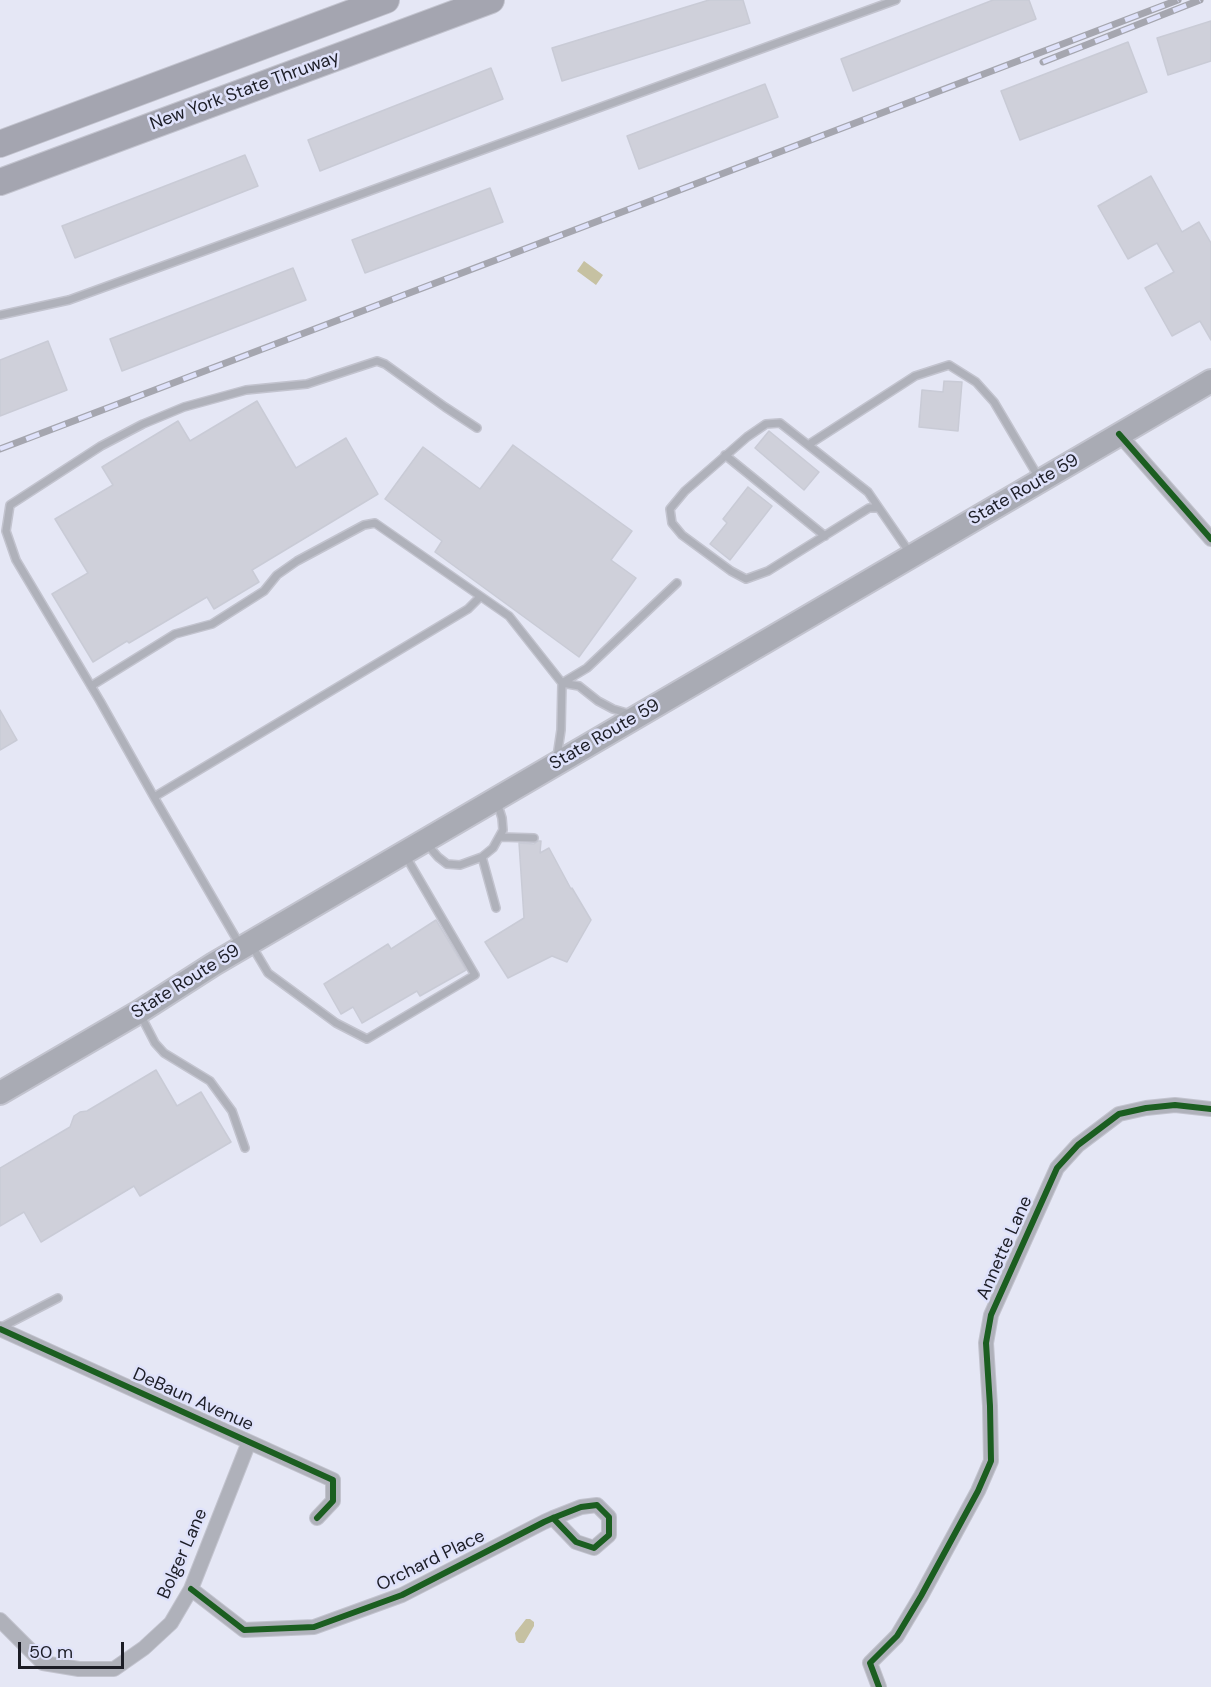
<!DOCTYPE html>
<style>
body{margin:0}
#map{position:relative;width:1211px;height:1687px;overflow:hidden;background:#e5e7f5;font-family:"DM Sans",sans-serif}
canvas{display:block}
.scale{position:absolute;left:18px;top:1642px;width:106px;height:27px;box-sizing:border-box;border:3px solid #1c1d26;border-top:0;padding-left:8px;font-size:18px;line-height:21px;white-space:nowrap;color:#1c1d26;-webkit-text-stroke:4px #dfe2fb;paint-order:stroke}
</style>
<div id="map">
<canvas width="1211" height="1687"></canvas>
<div class="scale">50 m</div>
</div>
<script>
const context = document.querySelector('canvas').getContext('2d');
context.lineJoin = 'round';
function paint(path, color) {
  context.fillStyle = color;
  context.fill(path, 'evenodd');
}
function toPath(rows) {
  const path = new Path2D();
  for (const r of rows) {
    path.moveTo(r[0], r[1]);
    for (let i = 2; i < r.length; i += 2) path.lineTo(r[i], r[i + 1]);
  }
  return path;
}
function strokePath(path, color, width, dash) {
  context.strokeStyle = color;
  context.lineWidth = width;
  context.lineCap = dash ? 'butt' : 'round';
  context.setLineDash(dash || []);
  context.stroke(path);
}
function label(font, color, halo, rows, align = 'center') {
  context.font = font + ' "DM Sans",sans-serif';
  context.lineWidth = 5;
  context.setLineDash([]);
  context.textBaseline = 'middle';
  context.strokeStyle = halo;
  context.fillStyle = color;
  for (const [text, x, y, turn = 0] of rows) {
    context.save();
    context.translate(x, y);
    context.rotate((+turn || 0) * Math.PI / 180);
    context.textAlign = isNaN(turn) ? turn : align;
    if (halo) context.strokeText(text, 0, 0);
    context.fillText(text, 0, 0);
    context.restore();
  }
}
const water = toPath([
 [584,261,603,275,596,285,577,271],
 [526,1619,530,1619,534,1622,534,1626,524,1643,519,1643,516,1640,515,1633]
]);
const building = toPath([
 [709,0,743,0,750,23,562,81,552,48,709,0],
 [993,0,1029,0,1036,19,853,91,841,59,993,0],
 [1211,21,1211,61,1168,75,1157,38,1211,21],
 [1128,42,1147,92,1020,140,1001,91,1128,42],
 [491,68,503,99,320,171,308,140,491,68],
 [765,84,778,117,639,169,627,136,765,84],
 [245,155,258,186,75,258,62,226,245,155],
 [1151,176,1182,232,1199,222,1211,243,1211,340,1200,321,1172,336,1145,288,1174,272,1157,243,1128,259,1098,206,1151,176],
 [490,188,503,222,365,273,352,240,490,188],
 [293,268,306,300,122,371,110,339,293,268],
 [48,341,67,390,0,416,0,360,48,341],
 [944,381,962,382,958,431,919,427,922,390,943,392,944,381],
 [257,401,296,468,346,438,378,494,252,570,259,582,214,609,207,597,129,643,127,641,93,662,52,594,88,573,55,519,113,485,102,467,178,421,190,441,257,401],
 [769,431,819,472,804,490,755,448,769,431],
 [513,445,632,531,611,560,636,578,579,657,435,552,442,541,385,499,423,447,480,489,513,445],
 [748,487,772,506,730,560,710,544,727,523,723,519,748,487],
 [0,710,17,740,0,750,0,710],
 [538,841,541,841,540,853,549,848,571,889,572,888,591,920,567,962,552,956,508,978,485,942,524,918,519,843,534,844,538,841],
 [436,920,466,970,420,996,417,991,362,1023,353,1007,341,1014,324,984,388,944,391,949,436,920],
 [156,1070,177,1106,201,1092,231,1142,140,1196,134,1186,41,1242,24,1212,0,1226,0,1168,70,1127,74,1116,80,1112,87,1111,156,1070]
]);
const lane = toPath([
 [0,315,69,300,896,0],
 [808,445,915,376,949,365,976,382,994,402,1039,478],
 [725,455,825,536],
 [879,508,868,492,780,423,766,424,747,437,685,491,670,509,672,523,682,535,731,571,746,579,768,571,869,508,879,508,910,553],
 [562,683,587,668,677,583],
 [562,683,579,686,598,701,613,709,630,714],
 [91,686,175,634,212,624,264,591,277,575,297,561,364,525,375,523,509,616,562,683,561,730,557,757],
 [154,797,468,609,480,597],
 [500,837,534,838],
 [426,843,438,857,447,864,460,865,482,857,493,848,503,830,502,818,497,802],
 [482,857,496,908],
 [240,945,154,797,100,701,16,560,6,531,10,505,101,446,143,424,184,407,246,390,307,384,377,361,385,364,445,407,477,428],
 [252,946,268,973,336,1023,367,1039,475,975,405,855],
 [140,1014,155,1043,164,1053,210,1081,232,1111,245,1148],
 [0,1328,58,1298]
]);
const street = toPath([
 [1119,434,1211,539],
 [0,1329,333,1480,333,1501,317,1518],
 [191,1589,244,1630,314,1627,402,1595,544,1522,553,1518,581,1507,597,1505,609,1517,609,1535,594,1548,576,1542,553,1518],
 [0,1620,43,1663,79,1669,114,1669,144,1648,171,1623,191,1589,249,1442],
 [879,1687,870,1663,897,1636,921,1596,978,1491,991,1461,990,1406,986,1343,991,1315,1057,1168,1078,1145,1119,1114,1146,1108,1175,1105,1211,1109]
]);
const primary = toPath([
 [0,1093,139,1012,214,964,1211,381]
]);
const highway = toPath([
 [0,144,386,0],
 [0,182,491,0]
]);
const rail = toPath([
 [1043,62,1200,0],
 [0,449,1178,0]
]);
const cycleway = toPath([
 [1119,434,1211,539],
 [0,1329,333,1480,333,1501,317,1518],
 [191,1589,244,1630,314,1627,402,1595,544,1522,553,1518,581,1507,597,1505,609,1517,609,1535,594,1548,576,1542,553,1518],
 [879,1687,870,1663,897,1636,921,1596,978,1491,991,1461,990,1406,986,1343,991,1315,1057,1168,1078,1145,1119,1114,1146,1108,1175,1105,1211,1109]
]);
const streetNames = [
 ["New York State Thruway",245,91,-20],
 ["State Route 59",1024,490,-30],
 ["State Route 59",605,735,-30],
 ["State Route 59",186,982,-32],
 ["Annette Lane",1005,1248,-66],
 ["DeBaun Avenue",193,1400,24],
 ["Bolger Lane",183,1554,-66],
 ["Orchard Place",431,1561,-26]
];
paint(water, '#c6c1a2');
paint(building, '#cfd0da');
strokePath(building, '#c9cbd6', 1.5);
strokePath(lane, '#c2c3ce', 10);
strokePath(street, '#c2c3ce', 16);
strokePath(primary, '#c2c3ce', 26);
strokePath(highway, '#c2c3ce', 28);
strokePath(lane, '#afb1ba', 7);
strokePath(street, '#afb1ba', 14);
strokePath(primary, '#a9abb4', 22);
strokePath(highway, '#a4a5b0', 26);
strokePath(rail, '#a5a6af', 7);
strokePath(rail, '#dfe2fb', 4.5, [14]);
strokePath(cycleway, '#1b5e20', 6);
label('18px', '#1c1d26', '#dfe2fb', streetNames);
</script>
